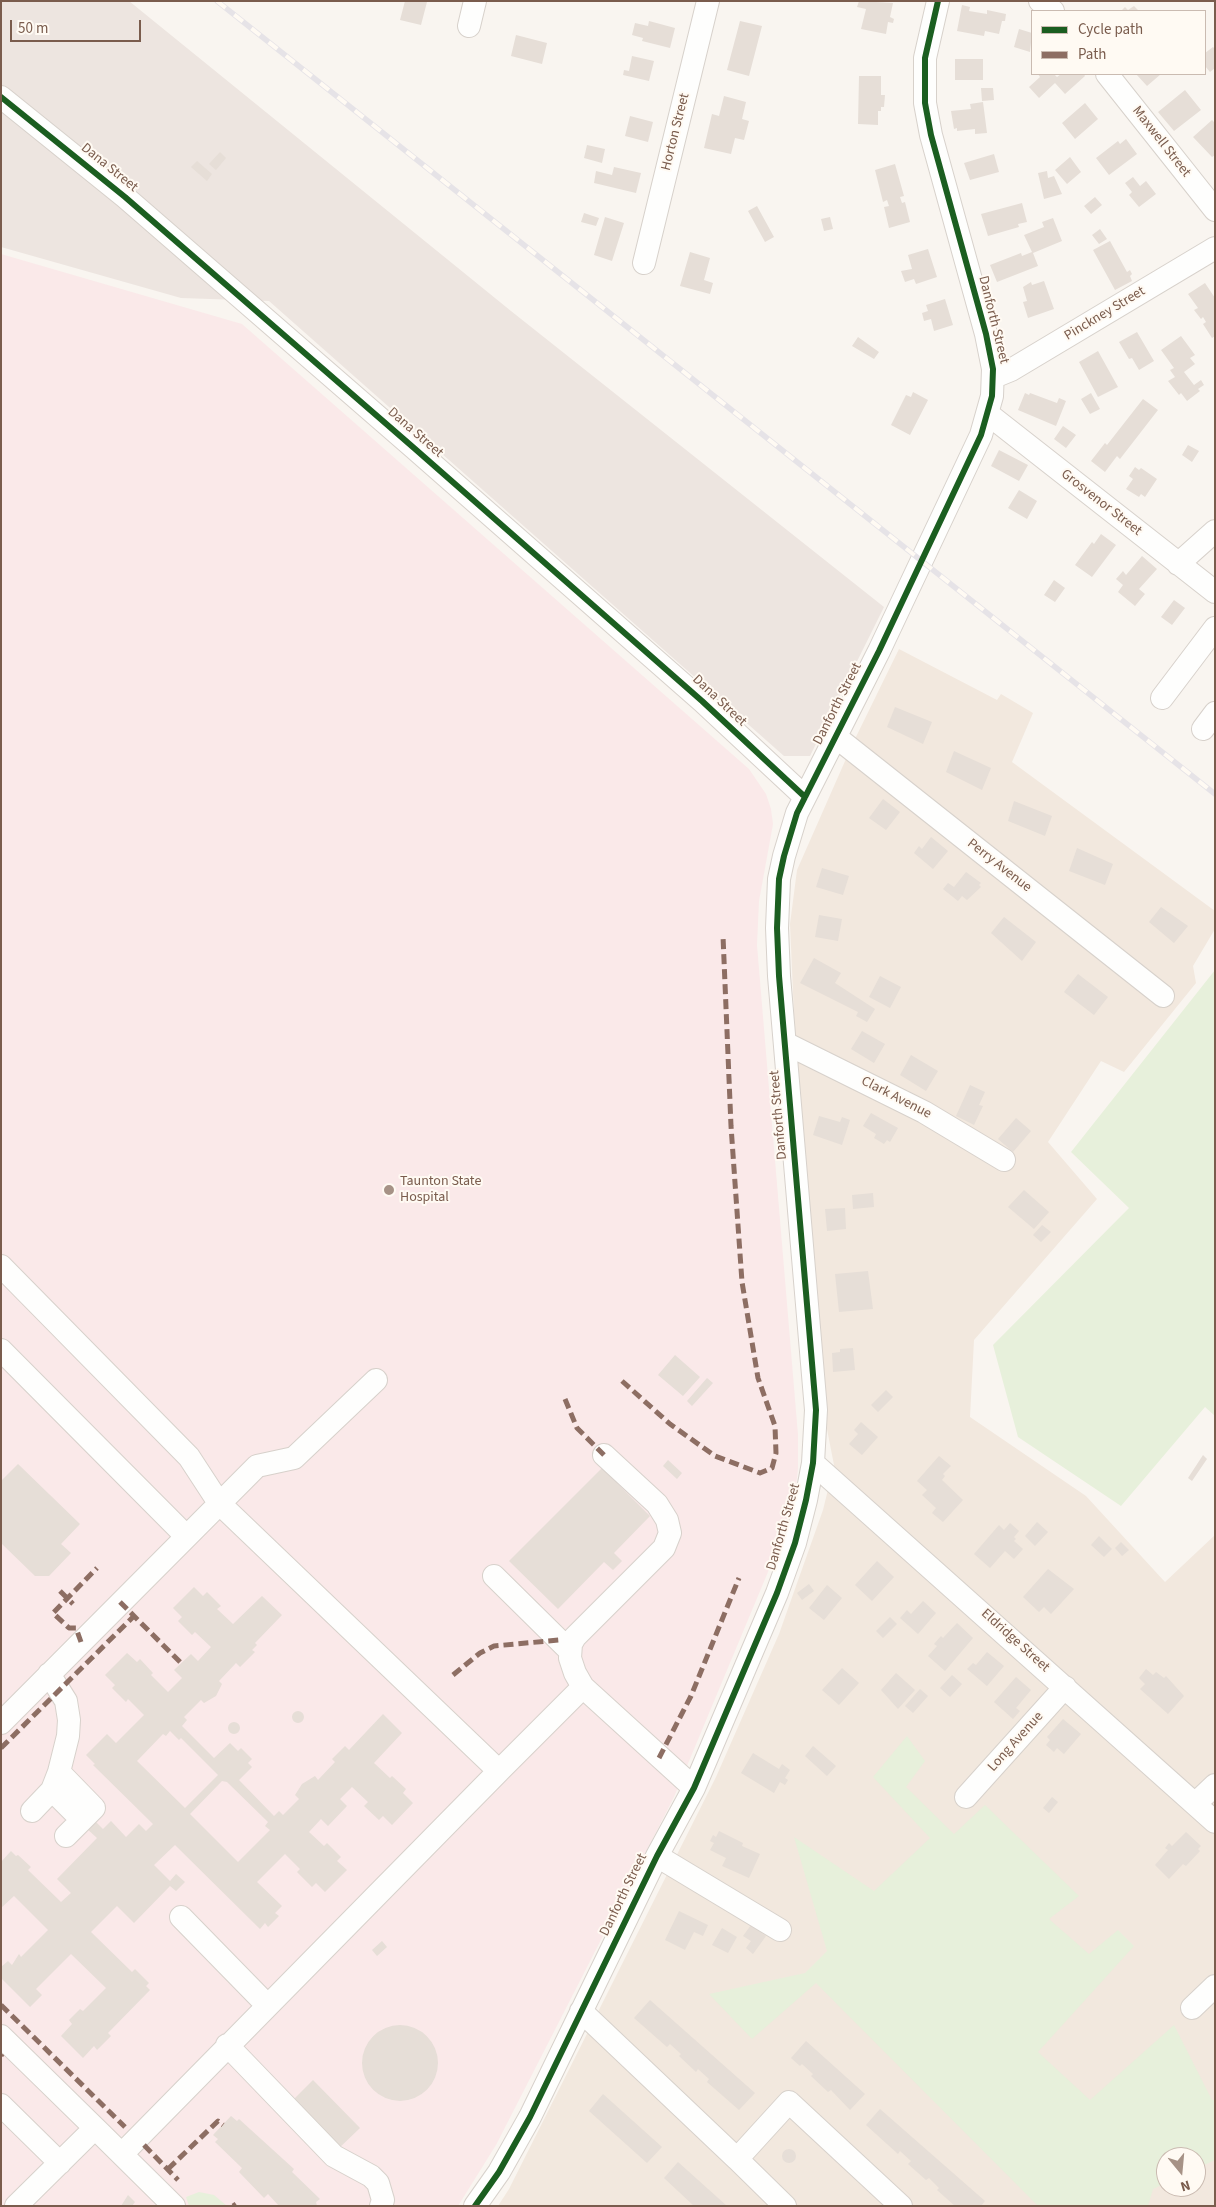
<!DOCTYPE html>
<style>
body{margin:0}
#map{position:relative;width:1216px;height:2207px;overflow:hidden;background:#f9f5f0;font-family:"Source Sans 3",sans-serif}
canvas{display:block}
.frame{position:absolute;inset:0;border:2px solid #7a5c4d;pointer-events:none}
.legend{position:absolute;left:1031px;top:10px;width:175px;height:65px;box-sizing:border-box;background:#fffaf3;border:1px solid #cabbb1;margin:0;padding:6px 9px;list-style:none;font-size:15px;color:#7a5c4d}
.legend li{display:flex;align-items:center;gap:10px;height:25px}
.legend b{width:25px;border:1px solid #cabbb1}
.north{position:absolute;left:1156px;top:2147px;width:50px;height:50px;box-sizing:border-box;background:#fffaf3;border:1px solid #cabbb1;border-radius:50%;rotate:163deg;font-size:14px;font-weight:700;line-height:20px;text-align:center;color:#7a5c4d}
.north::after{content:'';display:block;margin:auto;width:18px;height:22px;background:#a69286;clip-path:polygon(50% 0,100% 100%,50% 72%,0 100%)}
.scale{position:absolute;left:10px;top:20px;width:131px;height:22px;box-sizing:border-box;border:2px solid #7a5c4d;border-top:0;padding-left:6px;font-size:15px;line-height:18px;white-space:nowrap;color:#7a5c4d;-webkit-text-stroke:4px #fffaf3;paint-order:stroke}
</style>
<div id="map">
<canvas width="1216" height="2207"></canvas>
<div class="frame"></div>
<ul class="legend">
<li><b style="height:6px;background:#1b5e20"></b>Cycle path</li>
<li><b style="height:6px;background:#8d6e63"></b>Path</li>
</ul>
<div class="north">N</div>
<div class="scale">50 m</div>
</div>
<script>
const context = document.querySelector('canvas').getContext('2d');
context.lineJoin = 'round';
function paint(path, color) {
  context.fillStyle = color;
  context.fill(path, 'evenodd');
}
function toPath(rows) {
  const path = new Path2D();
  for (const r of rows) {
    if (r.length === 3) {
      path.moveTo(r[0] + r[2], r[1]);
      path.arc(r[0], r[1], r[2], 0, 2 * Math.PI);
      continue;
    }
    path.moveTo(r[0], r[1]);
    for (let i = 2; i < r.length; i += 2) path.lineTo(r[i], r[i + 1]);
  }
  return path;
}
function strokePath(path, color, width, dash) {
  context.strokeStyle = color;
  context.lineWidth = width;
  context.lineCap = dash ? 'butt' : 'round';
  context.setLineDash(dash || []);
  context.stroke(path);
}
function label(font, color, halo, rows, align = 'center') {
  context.font = font + ' "Source Sans 3",sans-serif';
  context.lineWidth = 4;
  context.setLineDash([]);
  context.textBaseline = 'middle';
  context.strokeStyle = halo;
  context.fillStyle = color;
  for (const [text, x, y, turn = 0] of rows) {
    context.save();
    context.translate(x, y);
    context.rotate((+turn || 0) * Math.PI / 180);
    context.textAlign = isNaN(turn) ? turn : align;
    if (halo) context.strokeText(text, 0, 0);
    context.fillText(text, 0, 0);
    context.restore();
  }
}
const residential = toPath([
 [899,649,997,700,1001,694,1033,713,1012,762,1215,911,1215,929,1193,966,1196,983,1124,1072,1101,1061,1048,1142,1097,1199,974,1340,970,1417,1086,1496,1165,1582,1215,1535,1215,2206,498,2206,509,2189,716,1777,779,1634,823,1510,834,1465,824,1414,795,1037,790,924,797,870,853,743],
 [1166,2157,1196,2157,1196,2187,1166,2187]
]);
const industrial = toPath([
 [1,1,129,1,511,311,884,607,810,756,784,756,269,301,181,298,1,247]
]);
const medical = toPath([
 [1,254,242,324,749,769,766,794,771,809,773,824,759,901,757,945,798,1435,798,1469,794,1502,778,1548,674,1797,496,2145,458,2206,1,2206]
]);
const green = toPath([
 [1215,970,1215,1416,1205,1407,1121,1506,1018,1437,993,1345,1129,1208,1071,1152],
 [907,1736,925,1761,906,1787,954,1834,985,1805,1079,1896,1049,1919,1089,1954,1118,1930,1134,1946,1038,2052,1090,2100,1174,2025,1212,2100,1215,2100,1215,2160,1196,2169,1196,2157,1166,2157,1166,2183,1153,2189,1148,2206,1038,2206,816,1983,752,2039,709,1994,805,1973,827,1951,794,1837,874,1891,930,1838,873,1777],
 [199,2192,214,2195,227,2206,189,2206,186,2197]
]);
const building = toPath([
 [405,1,427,2,421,25,400,20],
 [859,1,893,3,890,17,894,19,893,23,888,22,886,34,861,29,866,9,857,7],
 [962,5,970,7,969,11,987,14,987,10,1006,14,1005,21,1002,21,999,34,985,31,984,36,957,31],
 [1134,6,1139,11,1121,11,1125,7,1128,10],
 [649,21,675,28,670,48,642,41,643,38,632,35,635,23,648,26],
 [740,21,762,26,749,76,727,70],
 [1019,29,1032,33,1030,52,1014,47],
 [516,35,547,43,542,64,511,56],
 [1213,47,1215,49,1215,68,1210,72,1205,66,1205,53],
 [632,56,654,61,649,81,623,75,624,70,629,71],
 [955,59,983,59,983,80,955,80],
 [1038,74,1054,74,1057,77,1061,74,1084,74,1085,76,1065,94,1055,83,1039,98,1029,87,1040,77],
 [1136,74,1161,74,1147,86],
 [859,76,881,76,881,95,885,95,884,107,881,107,881,111,878,111,878,125,858,124],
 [981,88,993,88,994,100,982,101],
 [1185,90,1201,110,1174,131,1158,112],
 [724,96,746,102,742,119,749,121,744,140,735,138,731,154,704,148,712,114,719,116],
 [983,102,987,133,975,134,975,129,957,131,957,128,954,129,951,111,971,109,970,104],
 [1085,103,1098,119,1075,139,1062,123],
 [630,116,653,122,648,142,625,136],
 [1212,120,1215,123,1215,155,1212,157,1193,137],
 [1126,139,1137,154,1109,175,1096,158,1118,141,1120,144],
 [587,145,605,149,602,163,584,158],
 [220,152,226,158,216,170,209,164],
 [994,154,999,172,970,180,964,163],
 [1070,157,1081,172,1067,184,1055,170],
 [197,161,212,174,207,181,191,167],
 [895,164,904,196,900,197,902,203,905,202,910,222,889,228,884,207,889,206,887,200,883,202,875,170],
 [614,167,641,173,636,193,594,183,596,171,612,175],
 [1047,171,1048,178,1054,176,1062,194,1044,199,1038,173],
 [1133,177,1140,186,1146,181,1156,194,1139,207,1129,195,1132,192,1125,183],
 [1095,197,1102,205,1091,214,1084,206],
 [1022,203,1027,222,1018,224,1019,227,988,236,981,214],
 [757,206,774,237,765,242,748,211],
 [584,213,599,218,596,226,581,222],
 [605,217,624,223,612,261,594,255],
 [830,217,833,229,824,231,821,219],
 [1053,218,1062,241,1033,253,1038,266,997,282,990,265,1021,253,1022,256,1032,252,1024,235,1044,227,1042,222],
 [1100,229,1107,239,1099,244,1092,235],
 [1110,241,1127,272,1130,270,1132,274,1130,276,1132,281,1115,290,1093,250],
 [928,249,937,277,916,284,914,279,905,282,901,271,912,269,908,255],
 [690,252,710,258,704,280,713,283,710,294,680,286],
 [1044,281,1054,309,1028,318,1023,302,1027,301,1023,287,1031,282,1032,285],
 [1205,283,1215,298,1215,336,1212,338,1203,324,1206,322,1203,317,1201,319,1194,310,1198,308,1188,294],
 [945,299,953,325,934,331,931,319,924,321,922,313,928,311,926,305],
 [1137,332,1154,361,1139,370,1132,358,1129,359,1119,342],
 [1181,336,1195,355,1190,358,1195,364,1184,372,1194,385,1201,380,1204,385,1198,389,1200,391,1187,401,1181,393,1179,395,1168,381,1175,377,1170,370,1174,368,1161,350],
 [858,337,879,352,874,359,852,346],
 [1098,351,1118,387,1098,397,1079,362],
 [913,392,928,400,910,435,891,425,906,395,911,397],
 [1025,393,1029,395,1030,393,1057,403,1059,398,1066,401,1056,426,1018,410],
 [1091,393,1100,409,1090,414,1081,399],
 [1143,399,1158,410,1120,459,1117,456,1105,472,1091,461,1105,443,1107,445],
 [1063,426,1076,435,1066,448,1054,439],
 [1188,445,1199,451,1192,462,1182,455],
 [999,450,1028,465,1019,481,991,466],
 [1135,467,1139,470,1141,468,1157,479,1145,497,1141,494,1139,497,1126,489,1133,479,1129,476],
 [1019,490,1037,501,1027,519,1008,508],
 [1101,534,1116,545,1092,577,1075,565,1092,542,1094,544],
 [1142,556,1157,569,1139,589,1145,594,1135,606,1118,592,1123,585,1116,579,1123,571,1126,575],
 [1054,580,1065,588,1055,602,1044,595],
 [1174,600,1185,608,1172,625,1161,617],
 [895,707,932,722,923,744,887,727],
 [954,751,991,768,982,790,946,772],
 [883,799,900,812,886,830,869,818],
 [1014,801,1052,816,1045,836,1008,821],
 [931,837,948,851,933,869,914,853,919,846,922,849],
 [1077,848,1113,864,1105,885,1069,871],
 [822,868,849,876,843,895,816,887],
 [966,872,981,883,979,885,981,887,967,900,962,896,958,901,943,889,948,883,954,887],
 [1161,907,1188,926,1174,943,1149,922],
 [819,915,842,919,838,941,815,937],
 [1004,917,1036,942,1022,961,991,933],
 [814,958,841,973,835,983,875,1009,867,1022,856,1016,858,1012,800,983],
 [1078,974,1108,997,1094,1015,1064,992],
 [880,976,901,987,890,1008,869,997],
 [862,1031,885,1044,874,1063,851,1049],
 [911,1055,938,1071,926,1091,900,1075],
 [970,1085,985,1092,979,1105,983,1106,974,1125,956,1116],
 [871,1113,898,1128,890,1142,887,1140,884,1144,874,1138,876,1134,863,1126],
 [819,1116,840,1122,842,1117,850,1120,842,1145,813,1135],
 [1016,1118,1031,1131,1013,1152,998,1139],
 [1024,1190,1049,1212,1034,1229,1008,1207],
 [873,1193,874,1207,853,1209,852,1195],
 [845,1208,846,1229,827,1231,825,1209],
 [1042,1225,1051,1232,1041,1242,1033,1235],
 [868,1271,873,1309,839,1312,835,1274],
 [853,1348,855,1370,833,1372,832,1353,840,1352,840,1349],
 [675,1355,700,1377,683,1396,658,1375],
 [707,1378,713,1383,692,1406,687,1401],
 [886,1390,893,1397,878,1412,871,1405],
 [861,1422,878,1437,862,1455,849,1444,858,1434,854,1430],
 [1203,1455,1207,1459,1192,1481,1188,1478],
 [939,1456,951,1466,943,1474,945,1476,942,1480,963,1500,943,1522,932,1513,936,1508,922,1495,927,1490,917,1481],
 [668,1460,682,1473,677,1479,663,1466],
 [18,1464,80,1524,61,1544,71,1553,49,1576,35,1576,1,1543,1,1481],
 [602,1468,650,1516,614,1553,622,1561,613,1570,604,1562,558,1609,509,1561],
 [1037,1522,1048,1532,1035,1546,1025,1536],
 [1010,1523,1019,1531,1014,1537,1016,1539,1014,1541,1023,1549,1014,1559,1005,1551,990,1568,974,1554,999,1525,1004,1530],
 [1099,1536,1112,1549,1104,1557,1091,1545],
 [1121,1542,1129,1550,1122,1556,1115,1548],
 [877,1561,894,1577,872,1601,855,1585],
 [1048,1569,1074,1589,1051,1614,1044,1607,1039,1612,1023,1597],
 [809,1584,814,1591,802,1600,797,1593],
 [827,1585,842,1598,824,1620,809,1608],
 [194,1587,203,1596,207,1592,221,1606,217,1609,233,1624,262,1596,282,1615,255,1643,257,1645,252,1650,255,1652,240,1667,236,1663,219,1681,222,1684,216,1696,204,1703,201,1700,184,1717,187,1720,182,1726,214,1758,230,1743,238,1751,241,1748,252,1759,248,1763,252,1767,239,1780,274,1816,279,1811,283,1815,299,1799,295,1795,302,1784,315,1776,318,1780,335,1762,332,1759,345,1746,349,1750,383,1714,402,1733,374,1763,390,1778,392,1776,406,1789,403,1793,413,1803,392,1825,383,1816,379,1820,364,1806,368,1802,352,1787,340,1799,347,1806,328,1826,321,1819,309,1832,324,1846,327,1843,341,1857,337,1861,347,1870,325,1892,316,1883,312,1887,297,1872,300,1869,285,1854,257,1882,282,1906,275,1913,279,1916,268,1927,265,1923,260,1929,175,1845,154,1865,170,1881,176,1874,185,1882,176,1891,170,1886,134,1923,117,1906,91,1932,132,1972,135,1969,149,1983,146,1986,150,1990,108,2033,111,2036,97,2050,94,2046,83,2058,61,2036,72,2024,69,2020,80,2009,83,2011,106,1988,71,1954,36,1989,42,1995,30,2007,1,1978,1,1967,8,1961,12,1965,19,1954,21,1957,48,1930,14,1896,1,1908,1,1862,11,1851,16,1856,18,1855,31,1867,28,1870,61,1902,71,1893,57,1879,97,1838,85,1827,93,1819,103,1829,111,1821,126,1837,139,1824,146,1831,153,1824,93,1765,95,1764,86,1755,107,1734,116,1743,144,1715,128,1699,126,1702,112,1688,115,1685,105,1675,127,1653,137,1662,140,1659,153,1673,151,1675,168,1692,182,1678,174,1670,191,1654,198,1661,211,1647,195,1632,192,1635,178,1621,182,1617,173,1608],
 [170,1731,179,1740,181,1738,218,1775,185,1808,137,1761,163,1734,166,1736],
 [222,1781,227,1782,268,1822,265,1826,270,1830,238,1862,190,1814],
 [923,1601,936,1613,918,1634,900,1618,907,1610,911,1614],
 [890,1617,897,1624,883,1638,876,1631],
 [957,1623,973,1638,945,1671,928,1656,937,1646,934,1644,941,1636,943,1638],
 [987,1652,1004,1666,987,1686,967,1669,973,1663,976,1665],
 [842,1668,859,1683,839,1705,822,1690],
 [1146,1669,1153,1675,1156,1672,1164,1678,1166,1676,1184,1696,1168,1714,1140,1689,1145,1684,1139,1678],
 [896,1673,915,1690,898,1709,881,1690],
 [952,1675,962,1684,950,1697,940,1688],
 [1016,1677,1031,1690,1016,1708,1020,1711,1013,1719,994,1702],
 [920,1689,928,1696,913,1713,905,1706],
 [298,1717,6],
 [1063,1719,1081,1734,1064,1754,1057,1748,1054,1752,1046,1745,1050,1740,1047,1737],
 [234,1728,6],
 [813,1746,836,1766,827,1776,805,1756],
 [753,1753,779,1769,782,1764,790,1770,785,1778,788,1780,785,1785,780,1782,774,1793,741,1773],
 [1052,1797,1058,1802,1049,1813,1043,1808],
 [719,1831,743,1843,742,1846,760,1854,749,1878,722,1866,726,1858,710,1850,714,1843,710,1841,713,1835,716,1837],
 [1186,1832,1201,1846,1198,1849,1200,1851,1186,1866,1183,1864,1169,1879,1155,1865,1168,1850,1165,1848,1169,1843,1172,1846],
 [679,1911,708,1925,703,1936,694,1932,685,1950,665,1940],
 [751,1925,766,1936,753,1954,746,1948,751,1941,743,1936],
 [722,1928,737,1937,728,1953,712,1945],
 [382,1941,387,1947,377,1956,372,1950],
 [650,2000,755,2093,739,2110,707,2082,709,2079,698,2069,696,2072,679,2056,681,2054,670,2044,667,2047,634,2018],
 [400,2063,38],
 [806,2041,865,2094,850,2110,831,2090,828,2092,811,2076,813,2074,802,2064,800,2066,791,2058],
 [313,2080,360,2128,337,2150,290,2103],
 [603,2094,662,2147,647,2163,589,2111],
 [880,2109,985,2201,981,2206,955,2206,937,2190,939,2188,929,2178,926,2180,908,2164,911,2161,900,2151,898,2154,866,2125],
 [231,2116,237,2121,239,2119,294,2169,292,2172,320,2199,316,2202,317,2206,279,2206,268,2194,264,2198,239,2172,242,2168,215,2142,218,2139,213,2135],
 [789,2156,7],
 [678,2162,727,2206,694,2206,664,2178],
 [128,2195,135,2202,132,2206,121,2206]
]);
const minor = toPath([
 [1040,1,1053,11],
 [469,26,475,1],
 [1107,74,1215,210],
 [1,97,125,197,414,448,702,701,805,797],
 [644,263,708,1],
 [994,377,1011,370,1215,248],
 [988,414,1215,592],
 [1178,564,1215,531],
 [1162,698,1215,628],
 [1203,729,1215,713],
 [836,737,1163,996],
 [785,1043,924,1112,1004,1160],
 [1,1266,189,1457,219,1503,499,1771,583,1687,694,1788],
 [1,1350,186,1536],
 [813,1463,1215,1822],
 [494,1576,570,1651],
 [583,1687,575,1673,570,1658,571,1644,575,1637,664,1548,670,1533,667,1520,657,1504,604,1455],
 [1,1723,257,1466,294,1458,376,1380],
 [59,1772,94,1808,66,1836],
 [52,1790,82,1820],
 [966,1797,1065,1687],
 [1195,1804,1215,1785],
 [32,1811,52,1790,59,1772,68,1736,69,1720,66,1701,49,1674],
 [657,1856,780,1930],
 [181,1917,267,2005],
 [1192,2008,1215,1986],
 [581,2011,737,2159],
 [1,2036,95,2128],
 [227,2045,334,2156,371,2176,378,2183,383,2200,381,2206],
 [1,2105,60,2163],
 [122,2154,499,1771],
 [16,2206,95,2128,174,2206],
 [475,2206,499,2172,530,2117,657,1856,694,1788,777,1593,795,1543,806,1500,813,1463,816,1410,779,976,777,928,779,879,784,856,797,813,879,651,981,435,992,396,993,369,986,334,931,135,925,103,925,58,938,1],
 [785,2206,737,2159,789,2102,901,2206]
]);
const rail = toPath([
 [217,1,1215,794]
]);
const quiet = toPath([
 [622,1381,670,1424,715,1456,760,1473,772,1468,776,1453,775,1426,758,1378,742,1282,731,1126,723,936],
 [565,1399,577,1428,604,1455],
 [60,1591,73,1604],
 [120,1602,181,1663],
 [81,1642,76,1628,69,1628,53,1613,97,1568],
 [453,1675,480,1653,494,1646,559,1640],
 [1,1748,134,1616],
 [659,1758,691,1696,739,1578],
 [1,2005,125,2127],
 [1,2056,2,2054],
 [144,2145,178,2180],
 [168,2169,218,2121,223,2125],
 [233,2206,236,2204]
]);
const cycleway = toPath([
 [1,97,125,197,414,448,702,701,805,797],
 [475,2206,499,2172,530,2117,657,1856,694,1788,777,1593,795,1543,806,1500,813,1463,816,1410,779,976,777,928,779,879,784,856,797,813,879,651,981,435,992,396,993,369,986,334,931,135,925,103,925,58,938,1]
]);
const markers = [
 [389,1190,6,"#a69286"]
];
const streetNames = [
 ["Horton Street",676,132,-76],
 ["Maxwell Street",1161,142,52],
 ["Dana Street",109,168,39],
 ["Pinckney Street",1105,314,-31],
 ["Danforth Street",993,320,76],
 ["Dana Street",415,433,41],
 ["Grosvenor Street",1101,503,38],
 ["Dana Street",719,701,43],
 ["Danforth Street",838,704,-63],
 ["Perry Avenue",999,866,38],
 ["Clark Avenue",896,1098,27],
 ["Danforth Street",779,1115,-95],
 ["Danforth Street",784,1527,-74],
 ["Eldridge Street",1015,1641,42],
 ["Long Avenue",1016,1742,-48],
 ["Danforth Street",624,1895,-64]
];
const poiNames = [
 ["Taunton State",400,1182],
 ["Hospital",400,1198]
];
paint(residential, '#f2e8de');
paint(industrial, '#ede5e0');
paint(medical, '#fae9e9');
paint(green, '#e7f0db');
paint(building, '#e6ded7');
strokePath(minor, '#d7d1cb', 24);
strokePath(minor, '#fefefd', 22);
strokePath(rail, '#e6e3e7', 5.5);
strokePath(rail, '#fffaf3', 4, [11]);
strokePath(quiet, '#8d6e63', 5, [10, 5]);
strokePath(cycleway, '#1b5e20', 6);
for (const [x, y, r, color] of markers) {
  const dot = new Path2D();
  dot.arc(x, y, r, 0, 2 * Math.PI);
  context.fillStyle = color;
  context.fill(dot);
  strokePath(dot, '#fffaf3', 2);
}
label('14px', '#7a5c4d', '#fffaf3', streetNames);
label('14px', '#7a5c4d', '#fffaf3', poiNames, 'left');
</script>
